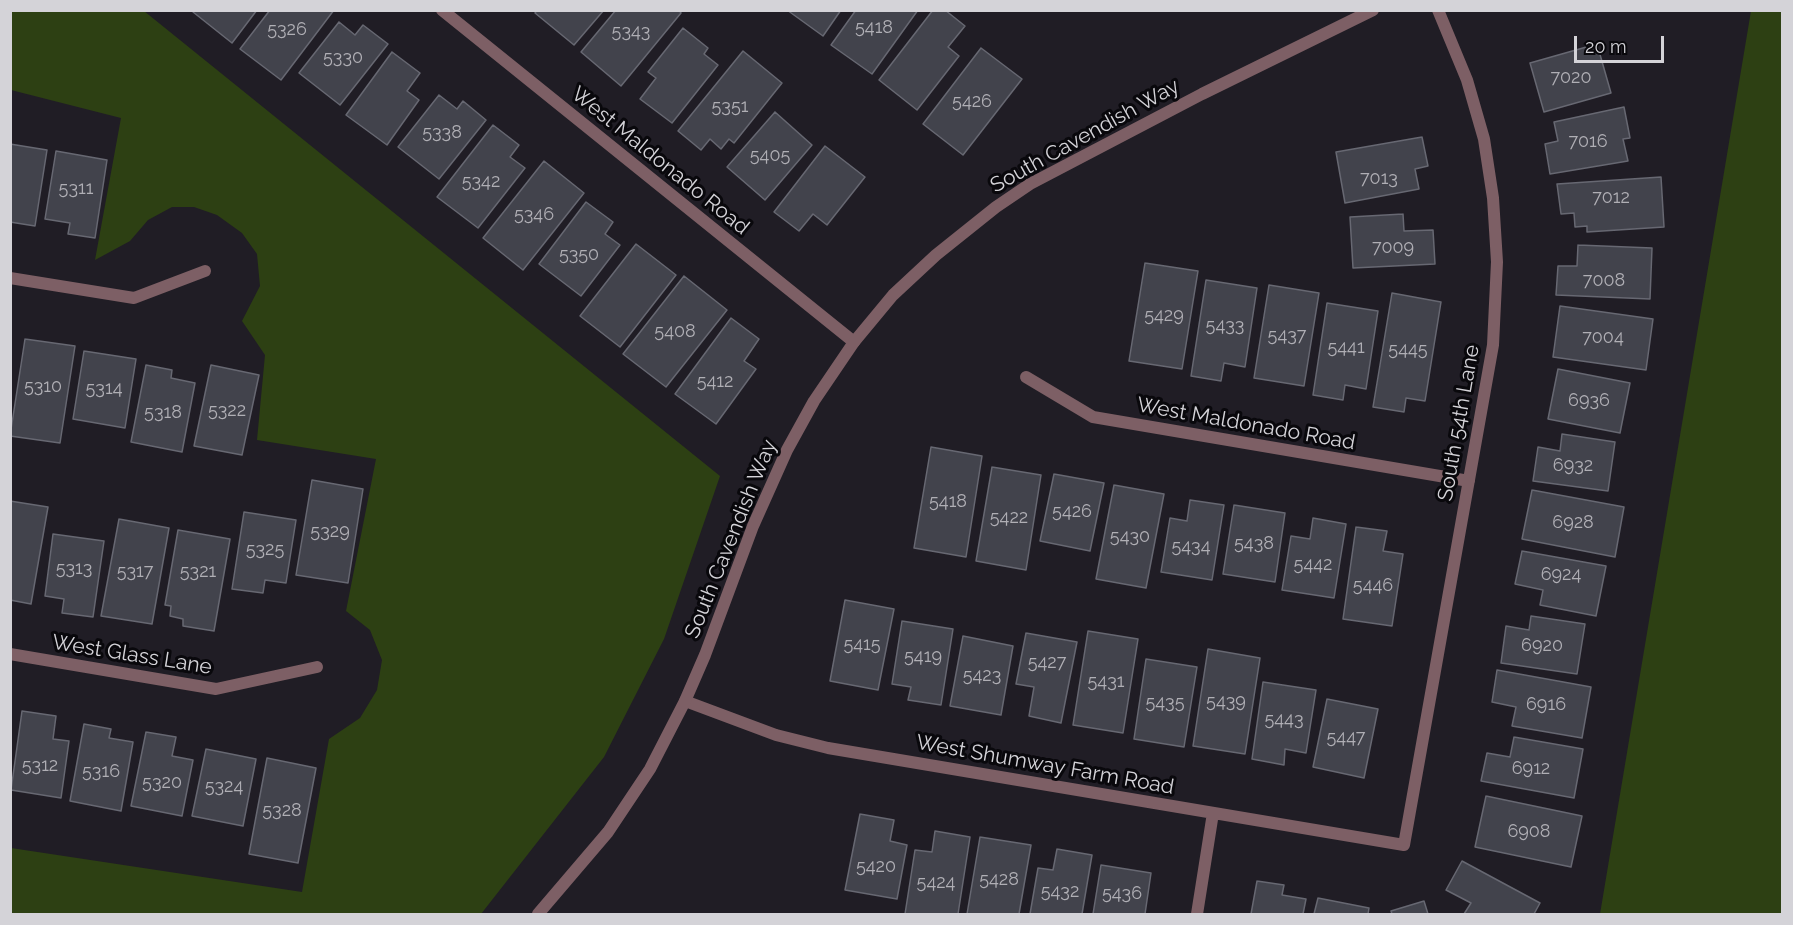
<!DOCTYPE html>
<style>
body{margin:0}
#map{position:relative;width:1793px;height:925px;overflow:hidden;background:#201d25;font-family:Raleway,sans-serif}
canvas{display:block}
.frame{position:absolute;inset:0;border:12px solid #d4d3d8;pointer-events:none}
.scale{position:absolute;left:1574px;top:36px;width:90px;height:27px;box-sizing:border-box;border:3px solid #d4d3d8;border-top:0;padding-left:8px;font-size:18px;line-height:21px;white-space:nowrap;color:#d4d3d8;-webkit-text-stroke:4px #09080c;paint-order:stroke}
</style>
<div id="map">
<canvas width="1793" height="925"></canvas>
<div class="frame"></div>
<div class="scale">20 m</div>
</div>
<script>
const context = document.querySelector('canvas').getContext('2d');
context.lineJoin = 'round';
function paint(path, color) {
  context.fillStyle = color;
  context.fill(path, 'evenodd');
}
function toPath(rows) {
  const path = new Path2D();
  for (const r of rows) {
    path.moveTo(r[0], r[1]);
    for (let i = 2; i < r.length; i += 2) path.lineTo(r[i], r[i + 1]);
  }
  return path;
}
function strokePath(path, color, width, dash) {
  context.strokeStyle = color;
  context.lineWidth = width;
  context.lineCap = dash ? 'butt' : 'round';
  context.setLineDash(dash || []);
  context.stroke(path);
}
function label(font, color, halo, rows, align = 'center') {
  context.font = font + ' Raleway,sans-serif';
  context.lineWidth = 6;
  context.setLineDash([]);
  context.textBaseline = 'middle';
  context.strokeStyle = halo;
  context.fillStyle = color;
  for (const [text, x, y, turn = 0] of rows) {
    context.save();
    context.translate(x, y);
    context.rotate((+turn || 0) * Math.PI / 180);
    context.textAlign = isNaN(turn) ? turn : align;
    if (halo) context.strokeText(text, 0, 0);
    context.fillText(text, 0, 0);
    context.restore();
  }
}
const green = toPath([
 [11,10,144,11,720,476,664,639,604,757,481,914,11,914,11,848,302,892,329,739,360,718,377,690,382,660,370,630,346,611,376,459,257,440,265,355,242,321,260,286,257,254,242,233,217,215,194,207,172,207,148,220,130,241,95,260,121,118,11,90],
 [1751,11,1782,11,1782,914,1600,914]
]);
const building = toPath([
 [194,10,257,10,232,43,193,12,194,10],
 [270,10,334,10,281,80,240,49,270,10],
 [537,10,604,10,574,45,535,13,537,10],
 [616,10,679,10,681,13,621,86,581,52,616,10],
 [787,10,841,10,823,36,787,10],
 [856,10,918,10,872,74,831,45,856,10],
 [933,10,945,10,965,26,948,47,959,56,917,110,879,80,933,10],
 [339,22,355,35,363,25,388,44,340,105,299,73,339,22],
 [683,28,708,48,704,54,718,65,672,123,640,99,656,78,648,72,683,28],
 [1597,44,1611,93,1544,112,1530,63,1597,44],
 [981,48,1022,79,963,155,923,124,981,48],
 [743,51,782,83,734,143,729,139,721,149,710,139,701,150,678,131,743,51],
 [392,52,420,73,407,91,419,100,387,145,346,115,392,52],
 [439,95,457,109,463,101,486,120,439,179,398,147,439,95],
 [1624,107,1630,138,1623,139,1628,161,1550,174,1545,144,1558,141,1554,122,1624,107],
 [775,112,812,145,765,200,727,167,775,112],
 [493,125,519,145,510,157,525,168,478,228,437,197,493,125],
 [1422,137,1428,166,1415,169,1419,189,1345,203,1336,152,1422,137],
 [10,144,47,150,35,226,10,222,10,144],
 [825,146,865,177,827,225,813,214,799,231,774,212,825,146],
 [56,151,107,160,95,238,68,234,70,223,45,219,56,151],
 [544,161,584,193,523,270,483,238,544,161],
 [1661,177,1664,227,1587,232,1587,226,1575,227,1574,213,1561,214,1557,184,1661,177],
 [586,202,613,222,605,234,620,245,581,296,539,264,586,202],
 [1403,214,1404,231,1433,230,1435,264,1353,268,1350,217,1403,214],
 [636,244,676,275,620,347,580,316,636,244],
 [1578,245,1652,248,1650,299,1556,295,1558,266,1577,266,1578,245],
 [1145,263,1198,271,1182,369,1129,361,1145,263],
 [684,276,727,310,666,387,623,354,684,276],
 [1206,280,1257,288,1245,367,1224,363,1221,381,1191,376,1206,280],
 [1269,285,1319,293,1304,386,1254,378,1269,285],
 [1392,293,1441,302,1425,401,1406,398,1404,412,1373,407,1392,293],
 [1327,303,1378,311,1366,389,1345,385,1343,400,1313,395,1327,303],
 [1560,306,1653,319,1646,370,1553,357,1560,306],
 [731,318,759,339,744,361,756,369,716,424,675,394,731,318],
 [25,339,75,346,60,443,10,436,25,339],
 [84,351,136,359,125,428,73,419,84,351],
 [146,365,172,370,171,378,195,383,182,452,131,442,146,365],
 [211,365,259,375,242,455,194,446,211,365],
 [1558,369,1630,383,1620,433,1548,419,1558,369],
 [1562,434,1615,442,1608,491,1533,481,1538,447,1560,451,1562,434],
 [931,447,982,456,966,557,914,548,931,447],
 [992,467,1041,475,1026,570,976,561,992,467],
 [1054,474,1104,483,1090,551,1040,541,1054,474],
 [312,480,363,489,348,583,296,575,312,480],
 [1114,485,1164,494,1146,588,1096,579,1114,485],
 [1532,490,1624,507,1615,557,1522,539,1532,490],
 [1190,500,1224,505,1212,580,1161,572,1170,518,1187,521,1190,500],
 [10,501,48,507,31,604,10,600,10,501],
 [1234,505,1285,513,1275,582,1223,574,1234,505],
 [244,512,296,520,286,583,265,580,263,593,232,589,244,512],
 [1313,518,1346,524,1334,598,1282,590,1291,536,1310,539,1313,518],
 [119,519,169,528,152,624,101,616,119,519],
 [1356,527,1387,531,1383,551,1403,554,1392,626,1343,619,1356,527],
 [178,530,230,539,214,631,183,626,183,619,170,616,171,606,165,605,178,530],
 [53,534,104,541,93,617,62,613,64,599,45,596,53,534],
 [1522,551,1606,566,1596,616,1540,605,1543,590,1515,584,1522,551],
 [845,600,894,609,878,690,830,681,845,600],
 [1531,616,1585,624,1577,674,1501,663,1506,626,1529,630,1531,616],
 [902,621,953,629,941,705,908,700,911,687,892,684,902,621],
 [1088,631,1138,639,1123,733,1073,725,1088,631],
 [1026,633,1077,642,1061,723,1029,716,1034,687,1016,684,1026,633],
 [963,636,1013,646,1001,715,950,706,963,636],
 [1208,649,1260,658,1245,754,1193,746,1208,649],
 [1146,659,1197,667,1184,747,1134,739,1146,659],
 [1497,670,1591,687,1582,738,1512,726,1516,707,1492,702,1497,670],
 [1263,682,1316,690,1306,753,1285,749,1284,765,1252,759,1263,682],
 [1327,699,1378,709,1364,778,1313,767,1327,699],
 [22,711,56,716,53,739,69,741,61,798,11,790,22,711],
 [84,724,111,729,109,738,133,742,121,811,70,801,84,724],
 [146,732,176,737,172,756,193,760,182,816,131,806,146,732],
 [1514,737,1583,749,1574,798,1481,781,1487,753,1510,757,1514,737],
 [206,749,256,759,243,826,192,816,206,749],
 [267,758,316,768,298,863,249,854,267,758],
 [1486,796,1582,816,1571,867,1475,847,1486,796],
 [860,814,894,820,890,841,907,845,897,899,845,890,860,814],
 [935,831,970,837,958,914,905,914,915,850,932,852,935,831],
 [980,837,1031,845,1019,914,967,914,980,837],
 [1057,849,1092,855,1082,914,1030,914,1038,868,1053,870,1057,849],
 [1462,861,1540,903,1534,914,1464,914,1471,903,1446,890,1462,861],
 [1101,865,1151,873,1145,914,1093,914,1101,865],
 [1257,881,1284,885,1282,895,1306,899,1303,914,1251,914,1257,881],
 [1318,898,1369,908,1368,914,1314,914,1318,898],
 [1424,901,1428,914,1392,914,1391,911,1424,901]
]);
const minor = toPath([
 [442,10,854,342],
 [10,278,134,298,205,271],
 [1026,377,1093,417,1469,481],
 [10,654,216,689,317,667],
 [685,701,776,735,828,748,1404,845,1493,345,1497,262,1493,198,1484,139,1467,80,1438,10],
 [1197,914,1213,813]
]);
const tertiary = toPath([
 [538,914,608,832,650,769,685,701,705,655,753,526,787,450,814,401,854,342,893,295,936,255,996,207,1030,184,1202,94,1373,10]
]);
const numberNames = [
 ["5418",874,28],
 ["5326",287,30],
 ["5343",631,32],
 ["5330",343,58],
 ["7020",1571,78],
 ["5426",972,102],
 ["5351",730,107],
 ["5338",442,133],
 ["7016",1588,142],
 ["5405",770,156],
 ["7013",1379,179],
 ["5342",481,182],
 ["5311",76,189],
 ["7012",1611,198],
 ["5346",534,215],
 ["7009",1393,248],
 ["5350",579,255],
 ["7008",1604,281],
 ["5429",1164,316],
 ["5433",1225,326],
 ["5408",675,332],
 ["5437",1287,336],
 ["7004",1603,338],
 ["5441",1346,348],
 ["5445",1408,350],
 ["5412",715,382],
 ["5310",43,387],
 ["5314",104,389],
 ["6936",1589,401],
 ["5322",227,411],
 ["5318",163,413],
 ["6932",1573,466],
 ["5418",948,502],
 ["5426",1072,512],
 ["5422",1009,518],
 ["6928",1573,523],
 ["5329",330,532],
 ["5430",1130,537],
 ["5438",1254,544],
 ["5434",1191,547],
 ["5325",265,550],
 ["5442",1313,565],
 ["5313",74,569],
 ["5317",135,572],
 ["5321",198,572],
 ["6924",1561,575],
 ["5446",1373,586],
 ["5415",862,645],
 ["6920",1542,646],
 ["5419",923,657],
 ["5427",1047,663],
 ["5423",982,676],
 ["5431",1106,682],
 ["5439",1226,702],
 ["5435",1165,703],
 ["6916",1546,705],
 ["5443",1284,720],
 ["5447",1346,738],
 ["5312",40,766],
 ["6912",1531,769],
 ["5316",101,772],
 ["5320",162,783],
 ["5324",224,787],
 ["5328",282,811],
 ["6908",1529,832],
 ["5420",876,867],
 ["5428",999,880],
 ["5424",936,883],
 ["5432",1060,892],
 ["5436",1122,894]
];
const streetNames = [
 ["South Cavendish Way",1085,136,-29],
 ["West Maldonado Road",660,161,39],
 ["South 54th Lane",1459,423,-80],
 ["West Maldonado Road",1246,424,10],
 ["South Cavendish Way",731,539,-68],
 ["West Glass Lane",132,655,9],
 ["West Shumway Farm Road",1045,765,10]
];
paint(green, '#2d4013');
paint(building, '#42434c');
strokePath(building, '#676872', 1.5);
strokePath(minor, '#7d5f65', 12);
strokePath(tertiary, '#7d5f65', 12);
label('18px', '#b0afb5', null, numberNames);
label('21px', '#d4d3d8', '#09080c', streetNames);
</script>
